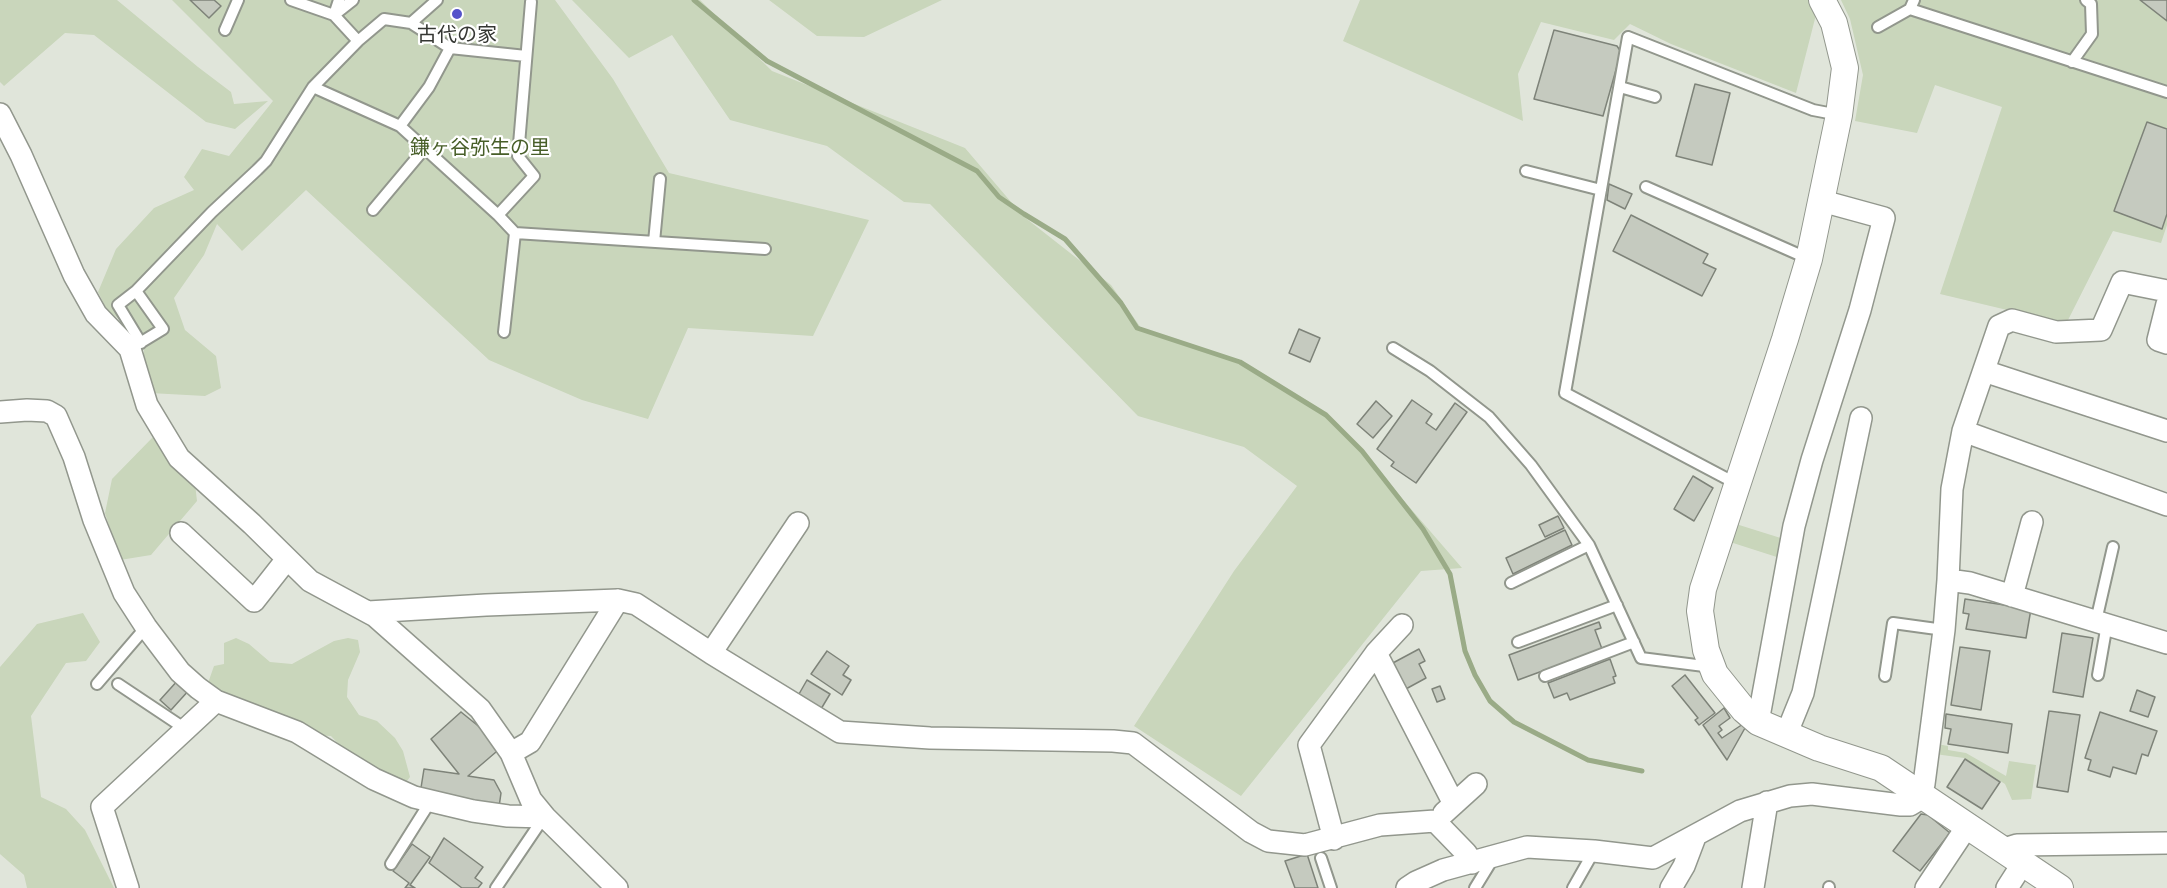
<!DOCTYPE html>
<meta charset="utf-8">
<style>
body{margin:0}
canvas{display:block;background:#e0e5da}
</style>
<canvas width="2167" height="888"></canvas>
<script>
const context = document.querySelector('canvas').getContext('2d');
context.lineJoin = 'round';
function paint(path, color) {
  context.fillStyle = color;
  context.fill(path, 'evenodd');
}
function toPath(rows) {
  const path = new Path2D();
  for (const r of rows) {
    path.moveTo(r[0], r[1]);
    for (let i = 2; i < r.length; i += 2) path.lineTo(r[i], r[i + 1]);
  }
  return path;
}
function strokePath(path, color, width, dash) {
  context.strokeStyle = color;
  context.lineWidth = width;
  context.lineCap = dash ? 'butt' : 'round';
  context.setLineDash(dash || []);
  context.stroke(path);
}
function label(font, color, halo, rows, align = 'center') {
  context.font = font + ' "Space Grotesk","Noto Sans JP",sans-serif';
  context.lineWidth = 4.5;
  context.setLineDash([]);
  context.textBaseline = 'middle';
  context.strokeStyle = halo;
  context.fillStyle = color;
  for (const [text, x, y, turn = 0] of rows) {
    context.save();
    context.translate(x, y);
    context.rotate((+turn || 0) * Math.PI / 180);
    context.textAlign = isNaN(turn) ? turn : align;
    if (halo) context.strokeText(text, 0, 0);
    context.fillText(text, 0, 0);
    context.restore();
  }
}
const green = toPath([
 [0,0,117,0,198,67,231,92,234,104,268,101,235,129,206,122,94,35,65,33,4,86,0,82],
 [172,0,555,0,613,79,669,173,869,220,813,336,688,328,648,419,582,400,489,360,306,190,242,251,217,224,204,255,174,298,185,330,216,356,221,388,205,396,150,393,144,378,144,351,139,334,107,310,98,292,116,249,154,208,194,190,184,177,202,149,229,156,273,101],
 [572,0,700,0,772,71,965,148,1023,216,1111,285,1141,328,1242,362,1335,421,1462,568,1421,571,1241,796,1134,726,1234,571,1297,486,1244,447,1138,416,930,204,904,202,827,146,730,120,672,35,629,58],
 [769,0,942,0,864,37,817,36],
 [1360,0,1812,0,1818,7,1796,93,1671,44,1630,24,1614,40,1541,22,1518,74,1523,121,1343,41],
 [1841,0,2167,0,2167,225,2161,243,2113,231,2066,324,1940,294,2002,107,1935,85,1917,133,1855,121,1863,75,1850,19],
 [153,437,172,463,195,484,197,501,151,555,120,560,105,513,112,479],
 [1736,524,1787,540,1783,559,1730,542],
 [83,613,100,642,86,661,66,663,31,716,41,797,66,809,85,830,114,888,27,888,24,875,0,854,0,667,37,624],
 [236,638,249,644,270,662,292,664,334,641,348,638,358,640,360,652,348,680,347,697,359,715,377,721,395,738,403,751,410,777,403,786,349,755,331,736,315,735,225,697,208,683,214,666,224,664,224,643],
 [1937,744,1948,746,1948,750,1966,753,2006,776,2009,761,2036,765,2031,799,2012,800,2005,784,1964,758,1935,754]
]);
const stream = toPath([
 [694,0,767,61,977,171,999,197,1024,214,1065,239,1121,303,1137,328,1240,362,1326,415,1362,451,1423,529,1450,574,1465,651,1475,675,1490,701,1514,722,1588,760,1642,771]
]);
const building = toPath([
 [190,0,214,0,221,6,209,18,190,0],
 [2140,0,2167,0,2167,21,2140,0],
 [1554,30,1617,46,1621,52,1603,116,1534,99,1554,30],
 [1695,84,1730,93,1712,165,1676,156,1695,84],
 [2147,122,2167,129,2167,214,2162,229,2114,211,2147,122],
 [1609,184,1632,194,1625,209,1607,200,1609,184],
 [1631,215,1708,254,1703,263,1716,269,1702,296,1613,251,1631,215],
 [1299,329,1320,338,1310,362,1289,353,1299,329],
 [1412,400,1432,414,1426,423,1436,430,1455,403,1467,412,1416,483,1391,466,1394,462,1377,449,1412,400],
 [1376,401,1392,416,1373,438,1357,424,1376,401],
 [1693,476,1713,488,1694,521,1674,509,1693,476],
 [1558,516,1564,528,1545,537,1539,525,1558,516],
 [1565,530,1572,545,1513,574,1506,558,1565,530],
 [1965,599,2031,609,2026,638,1966,629,1969,614,1963,613,1965,599],
 [1599,622,1601,628,1595,630,1602,649,1518,680,1509,655,1599,622],
 [2062,633,2093,638,2083,697,2053,692,2062,633],
 [1960,647,1990,651,1981,710,1951,705,1960,647],
 [1419,649,1425,661,1419,664,1426,678,1404,690,1391,664,1419,649],
 [827,651,849,666,843,675,851,680,842,695,811,674,827,651],
 [1610,659,1616,676,1613,677,1615,683,1570,700,1567,693,1554,698,1548,683,1610,659],
 [1685,675,1715,713,1699,725,1695,720,1698,718,1672,686,1685,675],
 [179,679,190,689,171,710,160,700,179,679],
 [807,680,830,694,821,709,799,694,807,680],
 [1440,686,1445,699,1437,702,1432,689,1440,686],
 [2137,690,2155,697,2148,717,2130,711,2137,690],
 [1724,708,1730,718,1719,726,1722,730,1718,733,1722,738,1743,724,1745,728,1727,760,1703,725,1724,708],
 [2049,711,2080,715,2068,792,2037,787,2049,711],
 [461,712,503,746,468,776,494,780,501,793,499,807,420,794,424,769,459,774,431,739,461,712],
 [2100,712,2157,731,2148,756,2142,754,2136,774,2113,767,2110,777,2088,770,2091,760,2085,758,2100,712],
 [1946,714,2012,724,2008,753,1948,744,1951,729,1945,728,1946,714],
 [1965,759,2000,782,1982,809,1947,787,1965,759],
 [1921,814,1928,815,1950,833,1920,871,1893,851,1921,814],
 [444,838,483,867,475,878,482,883,478,888,462,888,429,863,444,838],
 [412,844,430,857,410,885,415,888,405,888,409,883,393,871,412,844],
 [1307,854,1318,888,1295,888,1285,861,1307,854]
]);
const service = toPath([
 [291,0,334,15,358,41],
 [339,0,334,15,353,0],
 [1910,9,2167,92],
 [411,23,437,0],
 [1878,27,1910,9,1914,0],
 [225,30,238,0],
 [2072,62,2092,34,2091,4,2086,0],
 [313,87,400,126,498,215,534,176,518,156,531,2],
 [1620,87,1655,97],
 [400,126,429,87,450,48],
 [1526,171,1601,190],
 [1646,187,1809,259],
 [373,210,425,148],
 [498,215,515,233,504,332],
 [515,233,765,249],
 [654,242,660,179],
 [136,291,118,305,141,343],
 [1393,348,1430,371,1489,417,1531,465,1589,545,1641,658,1712,667],
 [130,349,163,329,136,291,212,212,257,170,266,161,313,87,358,41,384,19,411,23,450,48,526,56],
 [1737,484,1565,393,1628,37,1813,110,1839,115],
 [1511,583,1589,545],
 [2096,621,2113,547],
 [1518,642,1617,605],
 [2098,675,2107,624],
 [1545,676,1634,642],
 [1885,676,1893,623,1944,630],
 [97,684,146,627],
 [118,684,187,730],
 [1321,858,1331,888],
 [391,864,430,802],
 [496,888,544,817],
 [1475,888,1494,857],
 [1573,888,1594,851],
 [1829,888,1829,887]
]);
const minor = toPath([
 [0,114,21,155,74,275,96,314,130,349,147,405,179,458,252,524,310,581,375,616,480,709,511,753,531,800,545,817,617,888],
 [2167,304,2158,340,2167,343],
 [1984,371,2167,431],
 [0,412,27,410,47,411,56,416,74,457,94,520,124,593,146,627,180,672,198,688,216,701,297,732,374,779,414,797,473,811,508,816,545,817],
 [1963,431,2167,505],
 [181,533,254,601,287,559],
 [1948,580,1970,583,2167,643],
 [2012,596,2032,522],
 [368,612,486,605,618,600,636,604,711,653,840,732,930,738,1113,741,1133,743,1251,832,1268,841,1305,845,1380,825,1435,821,1466,853,1472,863],
 [711,653,798,523],
 [1376,653,1454,804],
 [1758,722,1794,526,1812,460,1860,310,1884,218,1822,201],
 [1786,735,1803,693,1861,418],
 [511,753,530,742,618,600],
 [1444,813,1476,784],
 [1334,839,1309,745,1376,653,1402,625],
 [2004,849,2017,845,2167,843],
 [128,888,102,807,216,701],
 [1407,888,1416,882,1443,870,1527,847,1594,851,1653,858,1740,811,1790,796,1812,794,1901,805,1910,805,1915,802,1920,796,1924,784,1944,630,1948,580,1952,489,1963,431,1999,326,2012,320,2056,332,2101,330,2122,282,2167,291],
 [1671,888,1684,866,1695,837],
 [1753,888,1767,802],
 [1926,888,1968,825],
 [2007,888,2023,863]
]);
const tertiary = toPath([
 [1822,0,1834,23,1845,68,1839,115,1809,259,1785,339,1703,589,1700,611,1706,650,1715,674,1744,710,1758,722,1819,748,1881,768,2060,888]
]);
const markers = [
 [457,14,6,"#5553ca"]
];
const poiNames = [
 ["古代の家",457,36]
];
const parkNames = [
 ["鎌ヶ谷弥生の里",480,149]
];
paint(green, '#c9d6bb');
strokePath(stream, '#9aab87', 5);
paint(building, '#c5cabf');
strokePath(building, '#7e8379', 1.5);
strokePath(service, '#92978d', 14);
strokePath(minor, '#92978d', 24);
strokePath(tertiary, '#92978d', 28);
strokePath(service, '#fff', 10);
strokePath(minor, '#fff', 21);
strokePath(tertiary, '#fff', 26);
for (const [x, y, r, color] of markers) {
  const dot = new Path2D();
  dot.arc(x, y, r, 0, 2 * Math.PI);
  context.fillStyle = color;
  context.fill(dot);
  strokePath(dot, '#fff', 2);
}
label('20px', '#353733', '#fff', poiNames);
label('20px', '#475e28', '#fff', parkNames);
</script>
